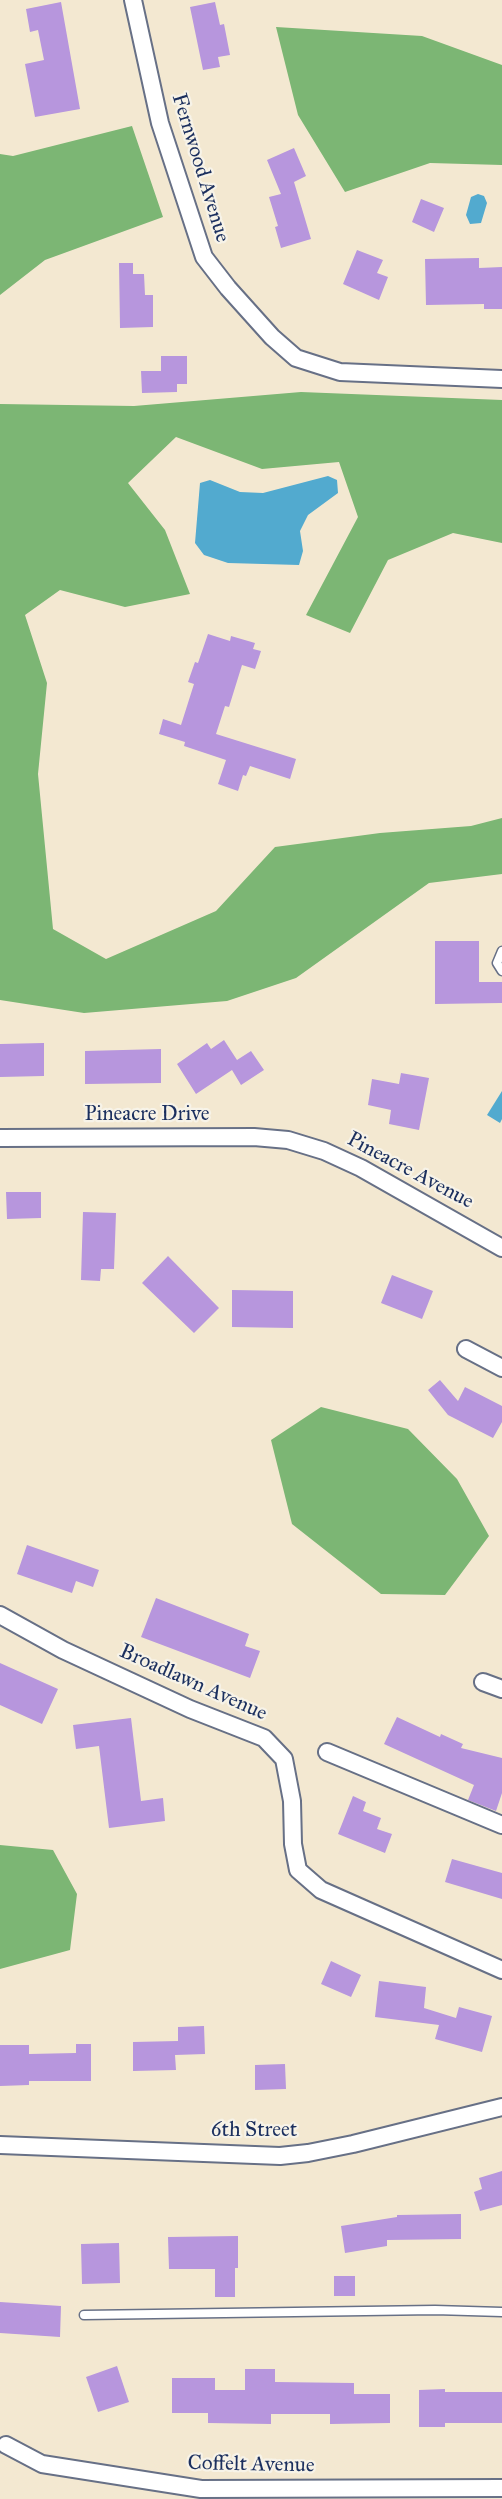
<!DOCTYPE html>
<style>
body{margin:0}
canvas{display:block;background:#f3e8d1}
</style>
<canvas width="502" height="2499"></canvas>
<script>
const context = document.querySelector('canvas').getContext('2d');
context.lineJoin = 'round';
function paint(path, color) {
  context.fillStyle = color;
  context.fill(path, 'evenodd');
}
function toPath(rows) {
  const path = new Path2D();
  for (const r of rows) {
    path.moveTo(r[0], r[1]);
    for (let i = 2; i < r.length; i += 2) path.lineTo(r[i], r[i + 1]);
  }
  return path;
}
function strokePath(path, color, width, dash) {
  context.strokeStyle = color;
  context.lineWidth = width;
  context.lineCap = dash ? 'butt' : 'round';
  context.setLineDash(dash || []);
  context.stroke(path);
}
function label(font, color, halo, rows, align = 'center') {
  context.font = font + ' "IM FELL Great Primer",serif';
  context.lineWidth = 4.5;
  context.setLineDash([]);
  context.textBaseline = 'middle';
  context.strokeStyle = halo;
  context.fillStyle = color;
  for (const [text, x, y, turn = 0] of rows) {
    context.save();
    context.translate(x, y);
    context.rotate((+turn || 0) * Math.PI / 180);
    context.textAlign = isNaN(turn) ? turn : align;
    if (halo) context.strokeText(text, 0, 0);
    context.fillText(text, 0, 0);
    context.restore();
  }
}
const forest = toPath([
 [276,27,422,36,502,65,502,165,430,163,345,192,298,115],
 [132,126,163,217,45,260,0,295,0,154,13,156],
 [301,392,502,400,502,543,453,533,388,560,350,633,306,615,358,517,339,462,262,469,176,437,128,483,165,530,190,594,125,607,60,590,25,615,47,683,38,774,53,929,106,959,216,911,275,847,380,833,471,826,502,818,502,874,429,883,296,978,227,1001,84,1013,0,1000,0,404,134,406],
 [321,1407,408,1429,457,1479,489,1536,445,1595,381,1594,292,1524,271,1440],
 [0,1845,53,1850,77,1894,70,1950,0,1969]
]);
const water = toPath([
 [478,194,484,196,487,203,481,223,470,224,466,215,471,197],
 [328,476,337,480,338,493,308,515,300,531,303,551,299,565,228,563,204,555,195,543,200,483,210,480,240,492,263,493],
 [502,1091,502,1119,500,1123,487,1115]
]);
const building = toPath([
 [61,2,80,109,35,117,25,64,44,60,38,30,30,32,26,9],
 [215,2,220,25,224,24,230,55,218,57,220,67,203,70,190,7],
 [294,148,306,176,294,182,311,239,281,248,275,227,278,226,269,197,281,194,267,160],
 [421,199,444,208,434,232,412,222],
 [357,250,383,260,377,273,388,277,379,300,343,284],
 [479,258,479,268,502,267,502,309,484,309,484,304,426,305,425,259],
 [119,263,133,263,133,274,144,274,145,295,153,295,153,327,120,328],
 [161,356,187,356,187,384,177,384,177,392,142,393,141,371,161,371],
 [208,634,230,641,231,636,255,643,253,649,261,651,255,669,242,665,229,707,225,706,216,734,296,759,290,779,250,766,246,776,243,775,238,791,218,784,226,760,184,746,185,742,159,734,163,719,181,725,194,684,188,682,195,662,198,663],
 [435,941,479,941,479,982,502,982,502,1003,435,1004],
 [224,1040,237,1060,251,1051,264,1070,241,1085,232,1070,196,1094,177,1064,207,1043,211,1049],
 [44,1043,44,1076,0,1077,0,1044],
 [161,1049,161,1083,85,1084,85,1051],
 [401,1073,429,1078,419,1130,389,1124,391,1110,368,1105,372,1079,399,1084],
 [6,1192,41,1192,41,1218,7,1219],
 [83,1212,116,1213,114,1269,101,1269,100,1281,81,1280],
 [168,1256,219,1308,194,1333,142,1283],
 [392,1275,433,1291,422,1319,381,1303],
 [232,1290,293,1291,293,1328,232,1327],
 [440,1380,458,1401,465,1387,502,1406,502,1422,493,1438,448,1415,428,1390],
 [27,1545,99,1570,93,1587,76,1581,72,1593,17,1574],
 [156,1598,249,1634,245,1646,260,1651,250,1678,141,1637],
 [0,1663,58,1689,42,1724,0,1705],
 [397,1717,440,1737,441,1734,463,1744,461,1748,502,1758,502,1793,496,1811,468,1800,474,1785,384,1744],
 [131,1718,141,1801,163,1798,165,1821,109,1828,99,1746,76,1749,73,1725],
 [353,1796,366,1802,363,1811,381,1818,377,1829,392,1834,385,1853,338,1834],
 [452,1859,502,1873,502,1899,445,1882],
 [331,1961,361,1975,351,1997,321,1984],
 [379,1981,426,1987,424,2008,456,2018,459,2007,492,2016,482,2052,435,2039,439,2025,375,2017],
 [204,2026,205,2054,175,2055,176,2070,133,2071,133,2042,178,2041,178,2027],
 [76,2044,91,2044,91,2081,29,2081,29,2085,0,2086,0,2045,29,2045,29,2054,76,2053],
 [285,2064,286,2089,255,2090,255,2065],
 [502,2171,502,2205,480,2211,474,2192,482,2189,479,2178],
 [461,2214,461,2239,387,2240,387,2246,345,2253,341,2226,397,2217,397,2215],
 [238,2236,238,2268,235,2268,235,2297,215,2297,215,2269,169,2269,168,2237],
 [119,2243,120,2283,82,2284,81,2244],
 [334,2276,355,2276,355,2296,334,2296],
 [0,2302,61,2306,60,2337,0,2333],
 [117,2366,129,2402,98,2412,86,2377],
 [245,2369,275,2369,275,2382,354,2383,354,2394,390,2394,390,2423,330,2424,330,2414,271,2414,271,2424,208,2423,208,2413,172,2413,172,2378,215,2378,215,2390,245,2390],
 [445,2389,445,2392,502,2392,502,2423,445,2423,445,2427,419,2427,419,2390]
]);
const service = toPath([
 [502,951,497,963,502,971],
 [84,2315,435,2310,502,2312]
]);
const minor = toPath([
 [133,0,160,123,204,257,228,288,272,337,296,358,340,372,502,379],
 [0,1138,254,1137,288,1140,324,1151,361,1168,502,1248],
 [466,1349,502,1368],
 [0,1615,63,1650,190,1709,264,1738,284,1759,292,1801,293,1844,298,1870,321,1890,502,1970],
 [483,1682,502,1689],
 [327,1752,502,1825],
 [0,2145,280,2156,308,2153,353,2144,502,2107],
 [6,2445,42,2464,201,2489,502,2488]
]);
const streetNames = [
 ["Fernwood Avenue",200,168,73],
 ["Pineacre Drive",147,1115],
 ["Pineacre Avenue",410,1171,28],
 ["Broadlawn Avenue",193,1683,24],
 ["6th Street",254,2131],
 ["Coffelt Avenue",251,2465,1]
];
paint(forest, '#7cb674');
paint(water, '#52aacf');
paint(building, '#b796dd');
strokePath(service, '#677086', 11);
strokePath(minor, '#677086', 20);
strokePath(service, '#fff', 8);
strokePath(minor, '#fff', 16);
label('21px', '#1b2f5e', '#f7f3e8', streetNames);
</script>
